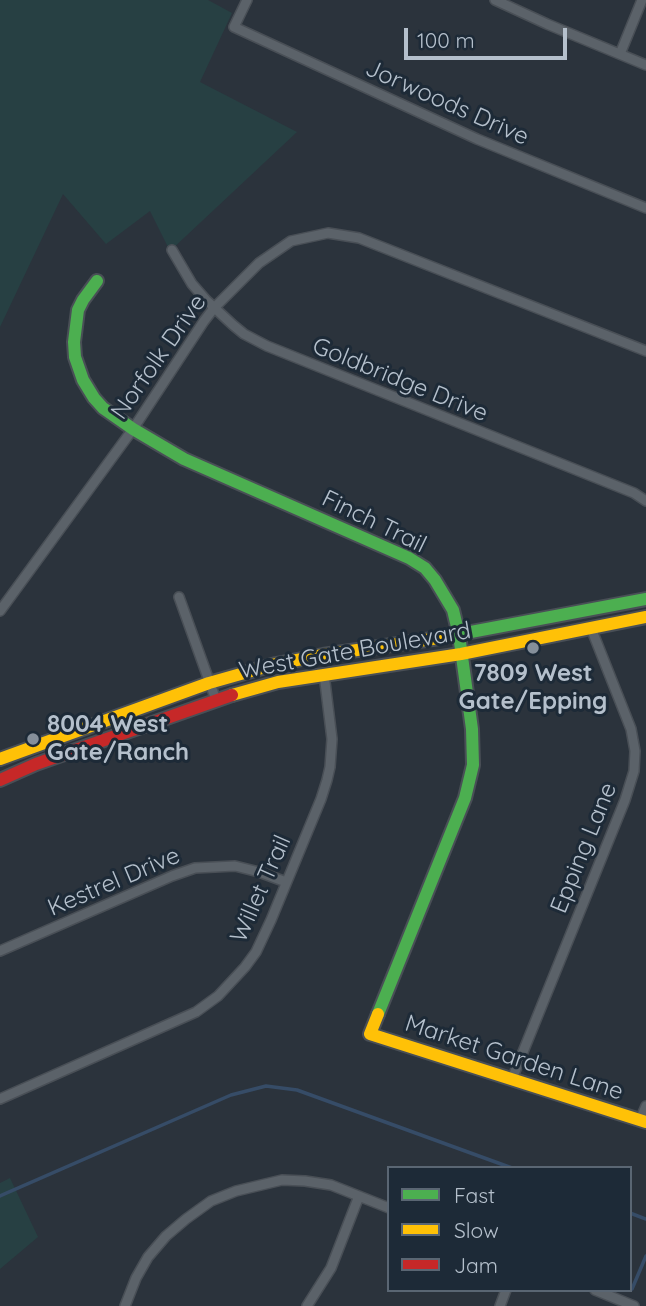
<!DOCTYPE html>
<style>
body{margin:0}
#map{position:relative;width:646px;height:1306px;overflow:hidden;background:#2b333c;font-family:Quicksand,sans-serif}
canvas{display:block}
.legend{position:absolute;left:387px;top:1166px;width:245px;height:126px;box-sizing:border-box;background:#1d2a37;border:2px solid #5a6673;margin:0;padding:9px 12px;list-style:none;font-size:21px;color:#b5c0cc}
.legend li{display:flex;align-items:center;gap:14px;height:35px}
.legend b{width:35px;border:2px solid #5a6673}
.scale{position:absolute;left:404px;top:28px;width:163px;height:32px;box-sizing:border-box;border:4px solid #b5c0cc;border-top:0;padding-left:9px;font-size:21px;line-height:24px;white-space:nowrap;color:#b5c0cc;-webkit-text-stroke:5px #1d2a37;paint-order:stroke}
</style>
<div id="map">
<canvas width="646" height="1306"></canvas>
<ul class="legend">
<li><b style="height:9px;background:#4caf50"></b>Fast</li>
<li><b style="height:9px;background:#ffc107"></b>Slow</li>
<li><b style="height:9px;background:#c62828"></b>Jam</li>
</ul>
<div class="scale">100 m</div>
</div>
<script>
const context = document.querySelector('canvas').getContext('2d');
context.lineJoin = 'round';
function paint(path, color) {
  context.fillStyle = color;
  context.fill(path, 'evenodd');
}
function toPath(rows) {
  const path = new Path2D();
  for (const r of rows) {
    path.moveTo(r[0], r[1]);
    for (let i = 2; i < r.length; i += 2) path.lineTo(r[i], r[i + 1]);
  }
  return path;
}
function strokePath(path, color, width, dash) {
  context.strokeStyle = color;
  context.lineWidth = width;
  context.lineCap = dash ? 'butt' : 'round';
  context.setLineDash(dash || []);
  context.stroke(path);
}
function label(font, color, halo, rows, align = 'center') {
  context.font = font + ' Quicksand,sans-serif';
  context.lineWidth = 6;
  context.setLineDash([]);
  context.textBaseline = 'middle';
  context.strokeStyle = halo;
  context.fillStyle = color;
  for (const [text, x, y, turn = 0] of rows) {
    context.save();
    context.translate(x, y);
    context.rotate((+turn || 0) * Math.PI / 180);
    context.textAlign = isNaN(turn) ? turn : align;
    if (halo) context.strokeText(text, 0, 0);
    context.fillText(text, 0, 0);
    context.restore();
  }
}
const green = toPath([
 [0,0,208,0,232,13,200,82,297,132,170,251,150,211,106,244,63,194,0,327],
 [10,1178,38,1237,0,1269,0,1183]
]);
const stream = toPath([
 [0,1196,231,1095,266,1086,297,1090,512,1168],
 [630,1213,646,1219],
 [632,1289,646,1256]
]);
const street = toPath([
 [247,0,234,27,477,139,646,208],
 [495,0,547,24,646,65],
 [620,54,642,0],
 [172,250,192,284,206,300,233,325,244,334,267,346,634,493,646,501],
 [179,597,216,700],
 [0,611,133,429,204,321,214,308,259,263,291,241,328,233,359,238,646,351],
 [0,951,172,876,195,868,235,866,259,872,286,882],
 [512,1079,625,800,634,771,635,751,631,729,591,628],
 [0,1099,196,1012,218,996,245,967,256,952,271,920,321,799,327,780,330,767,332,739,324,674],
 [640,1120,646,1106],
 [595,1290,634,1306],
 [125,1306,136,1278,148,1257,166,1236,186,1219,211,1201,236,1191,282,1180,305,1181,331,1185,389,1208],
 [307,1306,331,1268,359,1196],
 [500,1306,506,1290]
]);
const fast = toPath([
 [97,281,83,300,78,310,74,342,75,357,83,380,94,398,103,408,133,429,184,459,409,558,425,568,435,580,453,610,459,635,472,729,473,765,465,798,378,1014],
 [439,638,646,599]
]);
const slow = toPath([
 [232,695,278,682,461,654,646,617],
 [0,759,209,683,276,664,323,655,439,638],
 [378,1014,370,1034,646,1122]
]);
const jam = toPath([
 [0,780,36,764,232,695]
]);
const markers = [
 [533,648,7,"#858f9a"],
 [33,739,7,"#858f9a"]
];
const streetNames = [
 ["Jorwoods Drive",447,103,24],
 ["Norfolk Drive",159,357,-55],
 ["Goldbridge Drive",400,380,22],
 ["Finch Trail",374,522,26],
 ["West Gate Boulevard",355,651,-10],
 ["Epping Lane",584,848,-68],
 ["Kestrel Drive",114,882,-23],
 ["Willet Trail",261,889,-66],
 ["Market Garden Lane",514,1058,18]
];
const poiNames = [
 ["7809 West",533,674],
 ["Gate/Epping",533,702],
 ["8004 West",47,725,"left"],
 ["Gate/Ranch",47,753,"left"]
];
paint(green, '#274043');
strokePath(stream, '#364c67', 3.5);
strokePath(street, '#494f56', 12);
strokePath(fast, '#494f56', 16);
strokePath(slow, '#494f56', 16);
strokePath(jam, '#494f56', 16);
strokePath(street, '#5b6269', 9);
strokePath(fast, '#4caf50', 12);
strokePath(slow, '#ffc107', 12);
strokePath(jam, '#c62828', 12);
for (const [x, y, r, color] of markers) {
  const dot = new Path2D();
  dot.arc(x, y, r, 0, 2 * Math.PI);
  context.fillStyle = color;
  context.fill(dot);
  strokePath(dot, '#1d2a37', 2.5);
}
label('24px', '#b5c0cc', '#1d2a37', streetNames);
label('bold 24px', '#b5c0cc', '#1d2a37', poiNames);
</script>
